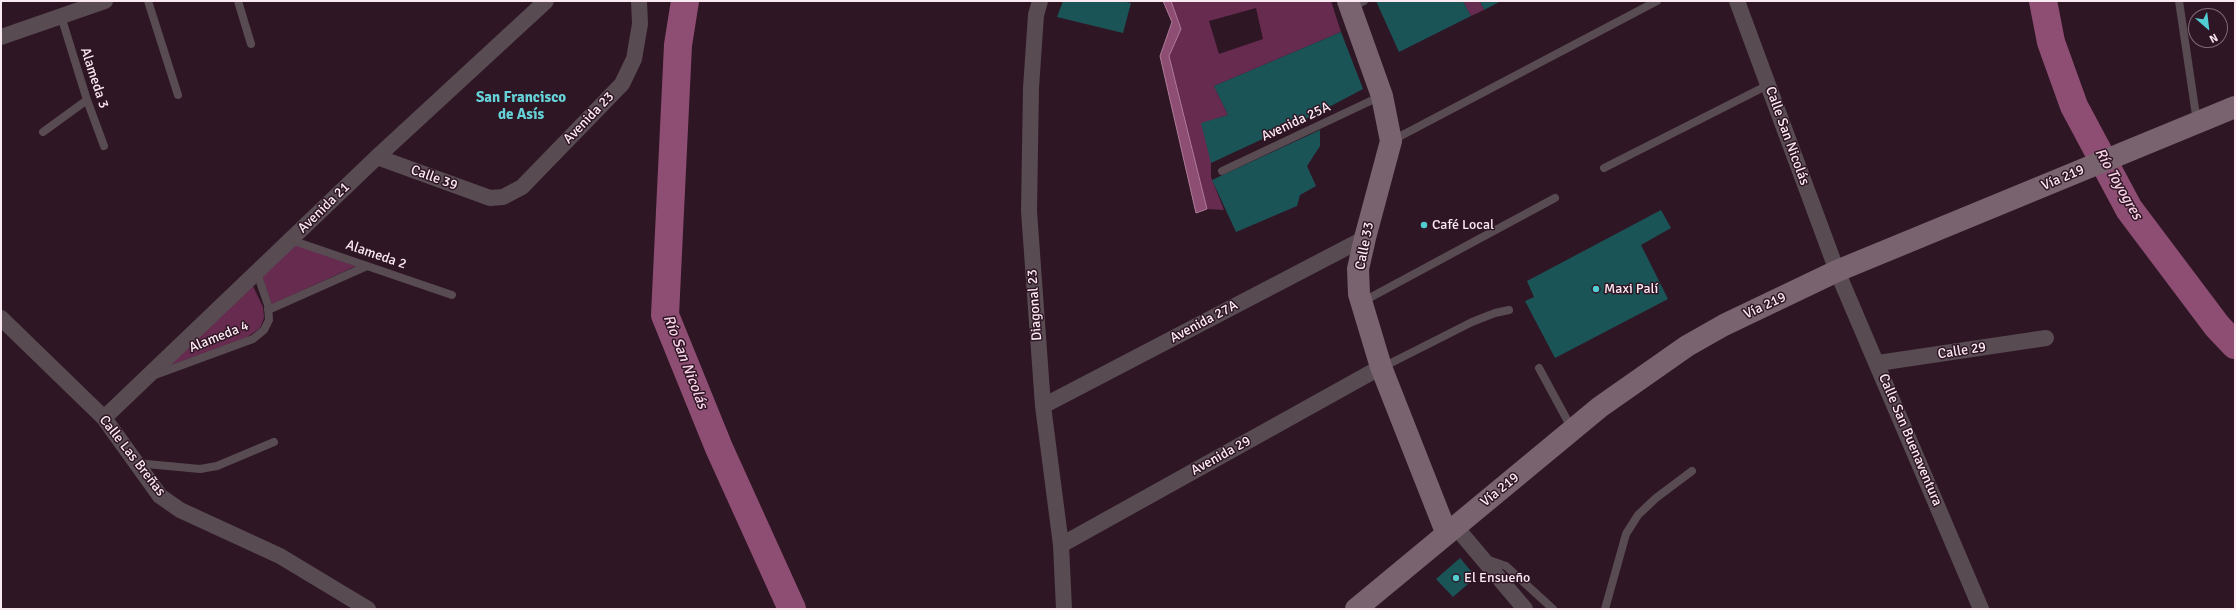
<!DOCTYPE html>
<meta charset="utf-8">
<style>
body{margin:0}
#map{position:relative;width:2236px;height:610px;overflow:hidden;background:#2f1625;font-family:Signika,sans-serif}
canvas{display:block}
.frame{position:absolute;inset:0;border:2px solid #fbe9f2;pointer-events:none}
.north{position:absolute;left:2188px;top:8px;width:40px;height:40px;box-sizing:border-box;background:#2f1625;border:1px solid #816a77;border-radius:50%;rotate:152deg;font-size:11px;font-weight:700;line-height:16px;text-align:center;color:#fbe9f2}
.north::after{content:'';display:block;margin:auto;width:14px;height:18px;background:#51ccd1;clip-path:polygon(50% 0,100% 100%,50% 72%,0 100%)}
</style>
<div id="map">
<canvas width="2236" height="610"></canvas>
<div class="frame"></div>
<div class="north">N</div>
</div>
<script>
const context = document.querySelector('canvas').getContext('2d');
context.lineJoin = 'round';
function paint(path, color) {
  context.fillStyle = color;
  context.fill(path, 'evenodd');
}
function toPath(rows) {
  const path = new Path2D();
  for (const r of rows) {
    path.moveTo(r[0], r[1]);
    for (let i = 2; i < r.length; i += 2) path.lineTo(r[i], r[i + 1]);
  }
  return path;
}
function strokePath(path, color, width, dash) {
  context.strokeStyle = color;
  context.lineWidth = width;
  context.lineCap = dash ? 'butt' : 'round';
  context.setLineDash(dash || []);
  context.stroke(path);
}
function label(font, color, halo, rows, align = 'center') {
  context.font = font + ' Signika,sans-serif';
  context.lineWidth = 3;
  context.setLineDash([]);
  context.textBaseline = 'middle';
  context.strokeStyle = halo;
  context.fillStyle = color;
  for (const [text, x, y, turn = 0] of rows) {
    context.save();
    context.translate(x, y);
    context.rotate((+turn || 0) * Math.PI / 180);
    context.textAlign = isNaN(turn) ? turn : align;
    if (halo) context.strokeText(text, 0, 0);
    context.fillText(text, 0, 0);
    context.restore();
  }
}
const green = toPath([
 [1171,1,1331,1,1341,32,1214,86,1228,115,1202,123,1211,159,1211,177,1224,210,1207,209,1169,56,1181,29],
 [1256,8,1263,39,1219,54,1209,21],
 [1463,1,1480,1,1484,10,1471,16],
 [293,244,356,266,272,304,261,275],
 [252,284,263,307,264,318,260,328,246,338,162,368]
]);
const water = toPath([
 [1163,1,1171,1,1181,29,1169,56,1207,209,1196,213,1160,56,1172,22,1163,1]
]);
const river = toPath([
 [685,1,678,45,665,315,719,448,792,609],
 [2043,1,2051,42,2074,106,2129,209,2217,326,2235,345]
]);
const building = toPath([
 [1063,1,1121,1,1131,3,1123,33,1057,17],
 [1376,1,1463,1,1471,16,1399,52],
 [1480,1,1501,1,1484,10],
 [1341,32,1363,89,1310,117,1211,163,1201,123,1228,115,1214,86],
 [1320,130,1320,146,1307,166,1316,186,1300,195,1297,206,1236,232,1212,180],
 [1661,210,1671,228,1641,245,1668,299,1555,358,1525,301,1534,297,1527,281],
 [1460,558,1476,577,1453,597,1436,579]
]);
const lane = toPath([
 [148,1,178,95],
 [238,1,251,44],
 [2179,1,2197,122],
 [1351,8,1364,1],
 [61,16,87,100,104,146],
 [43,132,87,100],
 [1393,140,1657,1],
 [1604,168,1768,85],
 [1222,171,1381,96],
 [291,240,452,295],
 [1362,302,1555,198],
 [268,310,367,266],
 [1383,367,1472,322,1495,313,1509,310],
 [1539,368,1572,429],
 [155,375,253,339,264,330,269,320,268,305,257,273],
 [136,463,200,469,217,466,274,442],
 [1486,559,1506,566,1553,609],
 [1605,609,1626,534,1638,515,1656,498,1692,471]
]);
const street = toPath([
 [1040,1,1036,15,1031,88,1029,211,1043,406,1061,545,1064,609],
 [1737,1,1837,271,1981,609],
 [1,37,105,1],
 [377,157,490,198,503,197,522,187,622,84,634,59,640,24,639,1],
 [1,318,104,418,160,496,180,510,280,556,368,609],
 [1878,363,2046,338],
 [1043,406,1365,238],
 [104,418,377,157,546,1],
 [1455,526,1525,609],
 [1061,545,1381,367]
]);
const secondary = toPath([
 [1348,1,1382,96,1391,141,1365,238,1358,269,1359,294,1381,367,1446,532],
 [1356,609,1600,407,1687,346,1724,325,1837,271,2235,107]
]);
const markers = [
 [1424,225,4,"#51ccd1"],
 [1596,289,4,"#51ccd1"],
 [1456,578,4,"#51ccd1"]
];
const streetNames = [
 ["Alameda 3",94,78,72],
 ["Avenida 23",589,118,-46],
 ["Avenida 25A",1296,122,-25],
 ["Calle San Nicolás",1787,136,70],
 ["Calle 39",434,178,20],
 ["Vía 219",2063,178,-23],
 ["Avenida 21",324,208,-44],
 ["Calle 33",1365,246,-79],
 ["Alameda 2",376,255,19],
 ["Diagonal 23",1035,305,-94],
 ["Vía 219",1765,306,-25],
 ["Avenida 27A",1204,322,-28],
 ["Alameda 4",219,337,-22],
 ["Calle 29",1962,351,-9],
 ["Calle San Buenaventura",1910,440,67],
 ["Calle Las Breñas",132,456,52],
 ["Avenida 29",1221,456,-29],
 ["Vía 219",1500,490,-39]
];
const poiNames = [
 ["Café Local",1432,225],
 ["Maxi Palí",1604,289],
 ["El Ensueño",1464,578]
];
const neighbourhoodNames = [
 ["San Francisco",521,98],
 ["de Asís",521,115]
];
const waterNames = [
 ["Río Toyogres",2118,184,60],
 ["Río San Nicolás",685,362,69]
];
paint(green, '#662b4f');
paint(water, '#8e4e73');
strokePath(water, '#af7c99', 1);
strokePath(river, '#8e4e73', 28);
paint(building, '#1b5457');
strokePath(lane, '#584b52', 8);
strokePath(street, '#584b52', 16);
strokePath(secondary, '#78636e', 22);
for (const [x, y, r, color] of markers) {
  const dot = new Path2D();
  dot.arc(x, y, r, 0, 2 * Math.PI);
  context.fillStyle = color;
  context.fill(dot);
  strokePath(dot, '#2f1625', 1.5);
}
label('14px', '#fbe9f2', '#2f1625', streetNames);
label('14px', '#fbe9f2', '#2f1625', poiNames, 'left');
label('bold 15px', '#65d2d7', '#2f1625', neighbourhoodNames);
label('italic 15px', '#f8d1e6', '#2f1625', waterNames);
</script>
